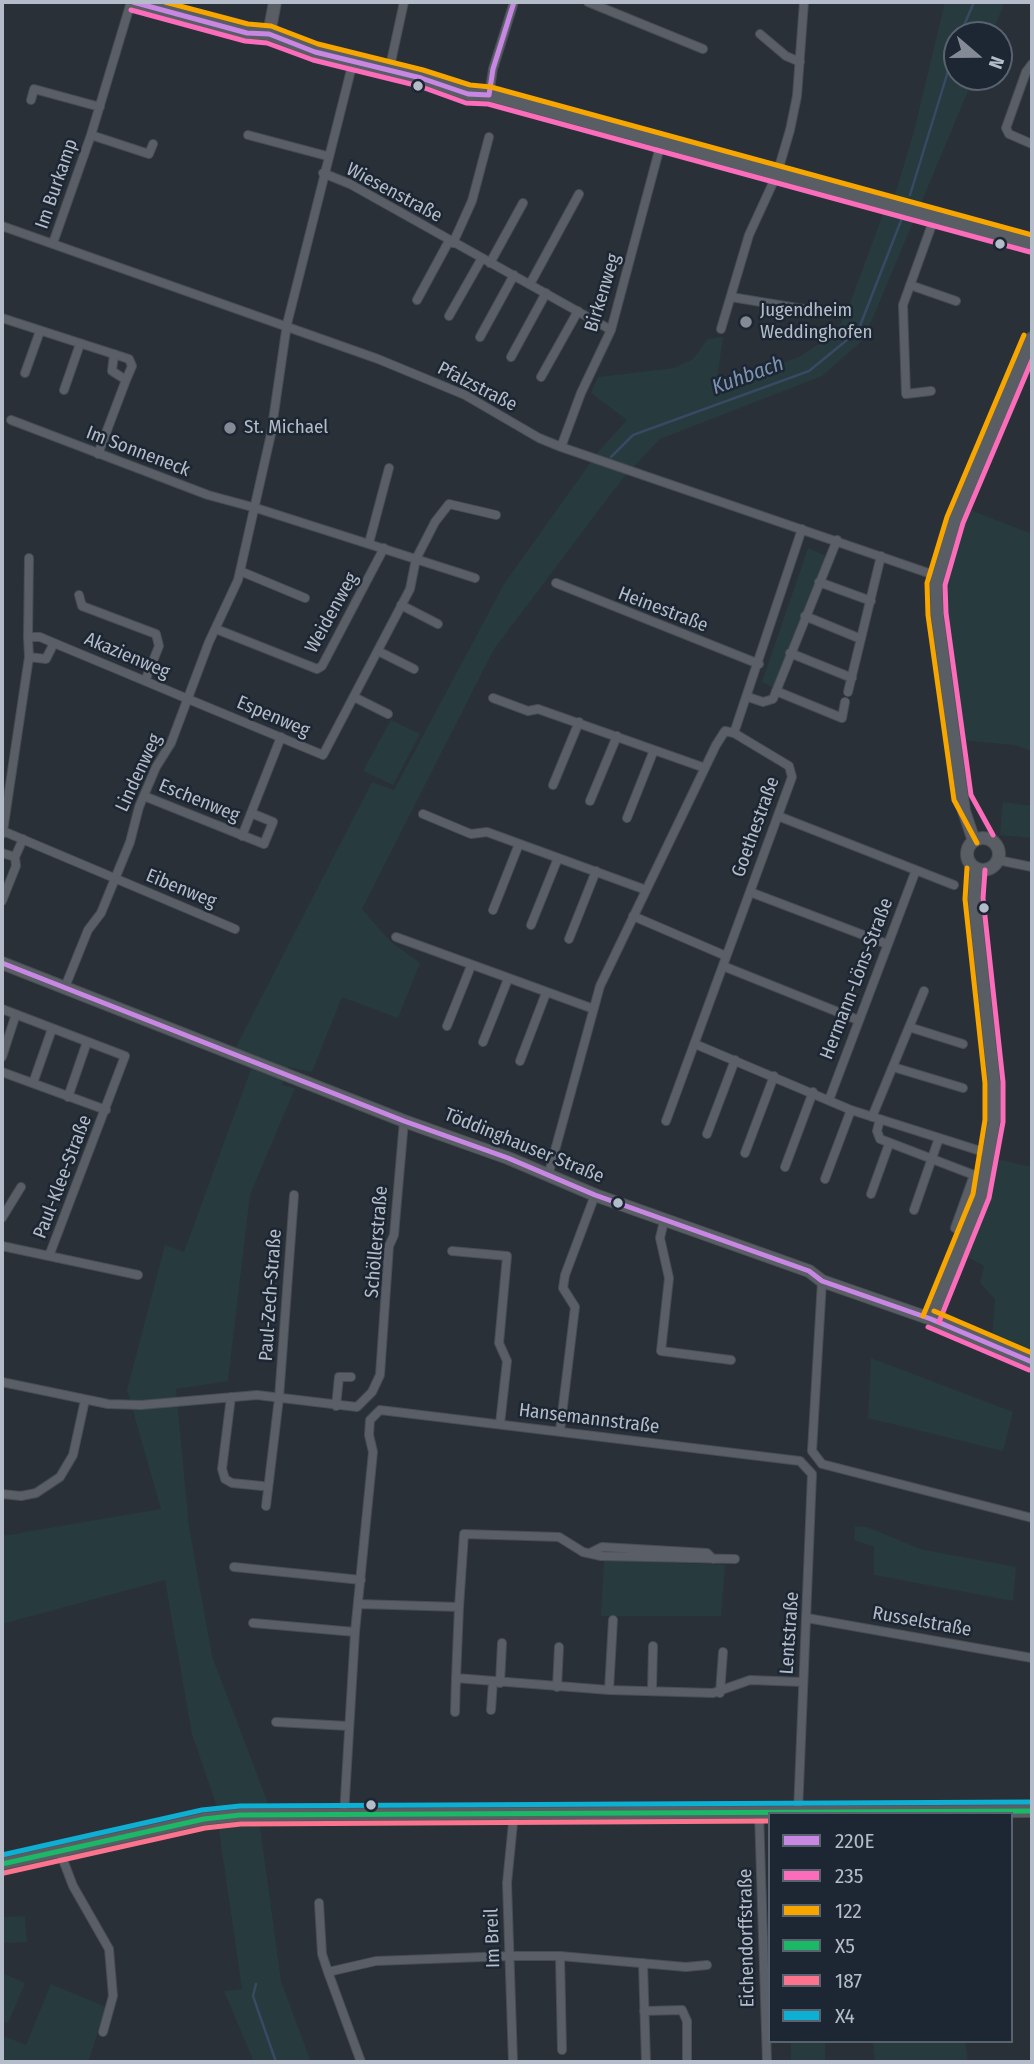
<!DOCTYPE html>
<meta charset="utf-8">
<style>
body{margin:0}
#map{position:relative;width:1034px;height:2064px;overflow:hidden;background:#2a3038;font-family:"Fira Sans Condensed",sans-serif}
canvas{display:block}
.frame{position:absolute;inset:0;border:4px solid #b4bcc9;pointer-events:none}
.legend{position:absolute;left:768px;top:1812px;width:245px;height:231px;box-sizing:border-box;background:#1d2633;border:2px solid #59626f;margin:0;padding:9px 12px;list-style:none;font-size:21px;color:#b4bcc9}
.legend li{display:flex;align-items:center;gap:14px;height:35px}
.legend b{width:35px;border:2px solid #59626f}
.north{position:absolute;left:943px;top:21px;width:70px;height:70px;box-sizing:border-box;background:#1d2633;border:2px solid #59626f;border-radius:50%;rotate:110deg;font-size:19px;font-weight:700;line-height:28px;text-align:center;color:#b4bcc9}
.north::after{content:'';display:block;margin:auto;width:24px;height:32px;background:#848b96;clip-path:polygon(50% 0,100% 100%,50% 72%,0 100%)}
</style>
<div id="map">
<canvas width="1034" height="2064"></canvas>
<div class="frame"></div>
<ul class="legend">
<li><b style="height:9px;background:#c787e3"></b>220E</li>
<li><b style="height:9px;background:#fb6dba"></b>235</li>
<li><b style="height:9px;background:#f7a600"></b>122</li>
<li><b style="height:9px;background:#1ab867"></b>X5</li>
<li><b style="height:9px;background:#fc738d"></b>187</li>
<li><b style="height:9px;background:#0dafd3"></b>X4</li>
</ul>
<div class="north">N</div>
</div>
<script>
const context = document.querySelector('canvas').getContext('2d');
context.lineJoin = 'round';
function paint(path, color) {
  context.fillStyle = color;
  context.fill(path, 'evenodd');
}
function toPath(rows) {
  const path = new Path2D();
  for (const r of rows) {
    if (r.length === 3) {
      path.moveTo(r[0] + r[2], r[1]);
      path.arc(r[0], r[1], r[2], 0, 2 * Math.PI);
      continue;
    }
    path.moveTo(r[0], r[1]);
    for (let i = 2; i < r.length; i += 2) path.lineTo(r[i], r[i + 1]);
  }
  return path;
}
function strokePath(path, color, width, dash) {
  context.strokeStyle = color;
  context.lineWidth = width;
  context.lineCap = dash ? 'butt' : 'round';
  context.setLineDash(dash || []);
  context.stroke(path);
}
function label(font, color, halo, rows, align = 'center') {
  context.font = font + ' "Fira Sans Condensed",sans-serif';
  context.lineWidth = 5;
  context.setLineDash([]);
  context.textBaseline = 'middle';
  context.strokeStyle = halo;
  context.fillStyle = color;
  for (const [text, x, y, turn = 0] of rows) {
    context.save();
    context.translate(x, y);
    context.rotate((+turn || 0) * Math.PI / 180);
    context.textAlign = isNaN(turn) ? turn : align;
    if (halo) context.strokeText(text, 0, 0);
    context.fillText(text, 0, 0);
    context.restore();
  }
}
const green = toPath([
 [945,2,1005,2,991,35,957,35,957,77,974,77,864,339,822,376,660,439,623,478,494,649,362,909,390,941,420,963,398,1018,342,997,312,1072,288,1067,282,1085,295,1088,250,1195,228,1381,176,1389,189,1527,212,1656,269,1806,218,1810,192,1734,165,1580,2,1624,2,1536,161,1509,127,1390,165,1245,184,1252,251,1069,236,1047,372,782,394,790,504,584,598,452,627,420,591,393,598,377,674,368,693,359,708,339,723,337,716,386,799,357,835,333,846,314,888,201,893,201,914,131],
 [968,509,1032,534,1032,751,1014,745,962,740,941,581],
 [808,548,826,556,774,688,762,682],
 [391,720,420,734,393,785,363,771],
 [1003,802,1032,806,1032,838,1000,835],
 [996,1159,1032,1167,1032,1354,992,1338,995,1299,980,1283,984,1266,964,1255,987,1197],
 [871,1358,1013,1412,1003,1451,868,1418],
 [855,1526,867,1527,920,1549,1016,1567,1013,1601,874,1575,874,1547,854,1540],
 [604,1560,725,1565,721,1616,601,1616],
 [259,1819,281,1981,311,2062,254,2062,224,1991,242,1989,218,1824],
 [25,1916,27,1942,2,1943,2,1917],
 [2,1973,25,1983,8,2023,2,2021],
 [51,1984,106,2007,88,2062,2,2062,2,2035,26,2045],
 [791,2041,825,2041,825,2062,791,2062],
 [873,2041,965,2041,968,2062,875,2062]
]);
const stream = toPath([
 [960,35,974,2],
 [910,195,957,42],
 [611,457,633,435,809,371,858,331,902,218],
 [256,1984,253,1996,276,2062]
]);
const street = toPath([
 [588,2,703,49],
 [760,34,786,56,800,62],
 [1032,64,1026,72,1006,128,1009,134,1032,144],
 [389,71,404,2],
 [489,95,493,69,514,2],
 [31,100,34,89,100,107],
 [91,135,149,154,153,144],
 [248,135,327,156],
 [323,173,350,184,611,330],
 [2,226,378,359,465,395,539,438,561,447,937,576],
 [53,243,91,135,131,2],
 [453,243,472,201,489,137],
 [490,263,523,203],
 [530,284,579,194],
 [910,285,956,301],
 [731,297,803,309],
 [417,300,449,241],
 [449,316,482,258],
 [2,318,129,359,132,366,126,380,112,371,114,354],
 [721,329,749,235,777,174,790,130,797,96,804,2],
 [480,337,514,275],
 [511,357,546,293],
 [25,373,40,331],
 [541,377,578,311],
 [64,390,80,344],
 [931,391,906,394,903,305,935,216],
 [11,420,208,495,256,508,475,578],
 [561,447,581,393,611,330,661,143],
 [98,454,126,380],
 [369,543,389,468],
 [240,571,305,598],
 [819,582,871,601],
 [556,583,759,664],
 [79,595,82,606,156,634,159,646,145,681],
 [401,605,438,624],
 [805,616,861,639],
 [216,629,317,669,322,666,384,548],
 [28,637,29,558],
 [54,643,46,659,29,657,28,637,40,637,54,643,114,668,188,699,323,755,410,589,416,559,435,522,449,504,496,515],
 [378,651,414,669],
 [790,653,852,678],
 [776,691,842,718,845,702],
 [848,692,881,556],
 [354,697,388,714],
 [748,697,763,702,773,699,837,540],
 [493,698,528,711,538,709,705,768],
 [553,785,579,722],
 [144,796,264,844,273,822,251,813],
 [590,801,617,736],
 [423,814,471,834,487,832,646,890],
 [778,816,954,885],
 [627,818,654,750],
 [3,831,29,657],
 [2,834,3,831,235,929],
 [242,836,281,737],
 [2,853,15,857,23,839],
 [998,860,1032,867],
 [750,892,887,944],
 [2,901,16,866,15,857],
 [493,910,519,844],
 [633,916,726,956],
 [531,925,558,858],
 [396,937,591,1008],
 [569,939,596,871],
 [723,966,858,1020],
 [65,987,88,930,101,913,130,842,139,807,156,767,171,743,209,642,238,580,271,434,287,324,353,62],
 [2,1009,125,1056,49,1256],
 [447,1026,471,966],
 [909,1027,963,1044],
 [483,1042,508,979],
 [695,1044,851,1110,990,1154],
 [2,1057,16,1014],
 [520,1061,546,993],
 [893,1067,963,1088],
 [2,1072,106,1110],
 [33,1083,52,1029],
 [68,1097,87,1042],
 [829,1100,916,870],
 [872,1117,924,991],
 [880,1119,877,1131,880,1139,974,1175,955,1228],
 [666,1121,792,777,789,766,734,733,802,529],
 [707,1134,735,1060],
 [745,1153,774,1076],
 [785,1167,813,1092],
 [548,1176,600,986,716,745,725,731,734,733],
 [825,1179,851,1110],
 [871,1194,889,1144],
 [914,1210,939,1138],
 [2,1218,21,1187],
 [664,1221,660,1238,669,1278,661,1351,731,1360],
 [2,1246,138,1275],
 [452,1251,507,1256,499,1343,507,1361,500,1424],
 [822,1281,812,1451,822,1464,1032,1518],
 [2,1382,108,1404,141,1405,257,1395,357,1407,372,1392,380,1375,389,1246,394,1235,404,1121],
 [231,1397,222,1469,225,1479,232,1483,262,1486],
 [336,1406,339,1377,351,1377],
 [560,1431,575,1307,563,1288,565,1275,595,1195],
 [2,1494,21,1496,36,1493,60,1477,73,1455,85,1400],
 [266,1506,279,1398,294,1195],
 [592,1552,602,1547,707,1553,713,1559],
 [234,1567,361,1580],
 [359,1604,459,1607,456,1678,609,1690,713,1693,750,1680,802,1682],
 [459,1607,464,1534,559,1537,583,1552,601,1556,735,1559],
 [807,1618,1032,1658],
 [253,1623,355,1632],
 [500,1683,502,1643],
 [557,1687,559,1647],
 [609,1690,613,1620],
 [652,1690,653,1646],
 [720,1693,723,1652],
 [491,1710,493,1681],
 [455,1712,456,1678],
 [276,1722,348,1726],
 [759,1812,767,2062],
 [344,1815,355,1632,373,1452,369,1435,370,1420,380,1410,800,1461,812,1474,798,1812],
 [60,1852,73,1886,109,1949,113,1996,103,2032],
 [319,1903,322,1954,328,1972],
 [560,1956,562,2050],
 [643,1963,646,2062],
 [644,2011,682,2010,687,2021,687,2062],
 [361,2062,328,1972,376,1961,510,1956,560,1956,686,1967,707,1965],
 [513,2062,507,1883,514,1813]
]);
const secondary = toPath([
 [133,2,247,33,269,34,315,52,421,78,468,94,489,95,1032,244],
 [269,34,275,2],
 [983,854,16],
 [974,841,964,811,937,614,936,584,955,520,1032,338],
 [2,963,404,1121,508,1158,595,1195,809,1271,822,1281,931,1319,1032,1362],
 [931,1319,981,1196,994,1121,994,1083,974,898,976,869],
 [2,1864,204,1819,240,1815,1032,1811]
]);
const bus1 = toPath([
 [133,2,247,33,269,34,315,52,421,78,468,94,489,95],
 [489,95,493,69,514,2],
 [2,963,404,1121,508,1158,595,1195,809,1271,822,1281,931,1319,1032,1362]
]);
const bus2 = toPath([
 [131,10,245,41,267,43,313,60,419,86,466,103,488,104,1030,252],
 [993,835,971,795,946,613,945,585,963,523,1032,360],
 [939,1322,989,1198,1003,1122,1003,1082,983,898,985,870],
 [928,1327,1029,1370]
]);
const bus3 = toPath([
 [165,2,248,24,271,26,318,44,423,70,470,85,491,87,1032,235],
 [977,843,954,800,928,615,927,583,947,517,1024,335],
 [934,1311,1032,1353],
 [923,1316,973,1194,985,1120,985,1083,965,899,967,868]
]);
const bus4 = toPath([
 [2,1864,204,1819,240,1815,1032,1811]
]);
const bus5 = toPath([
 [4,1873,205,1828,241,1824,770,1821]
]);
const bus6 = toPath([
 [2,1855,202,1810,240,1806,1032,1802]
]);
const markers = [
 [418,86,6,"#b4bcc9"],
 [1000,244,6,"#b4bcc9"],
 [746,322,7,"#848b96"],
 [230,428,7,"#848b96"],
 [984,908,6,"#b4bcc9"],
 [618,1203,6,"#b4bcc9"],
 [371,1805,6,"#b4bcc9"]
];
const streetNames = [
 ["Im Burkamp",57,184,-71],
 ["Wiesenstraße",394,193,28],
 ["Birkenweg",603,293,-73],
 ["Pfalzstraße",477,387,27],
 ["Im Sonneneck",138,452,21],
 ["Heinestraße",663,610,21],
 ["Weidenweg",332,613,-61],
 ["Akazienweg",127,656,23],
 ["Espenweg",273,717,23],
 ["Lindenweg",139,773,-65],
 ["Eschenweg",199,801,22],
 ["Goethestraße",756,827,-70],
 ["Eibenweg",181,889,22],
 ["Hermann-Löns-Straße",857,979,-69],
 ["Töddinghauser Straße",524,1146,22],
 ["Paul-Klee-Straße",63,1177,-69],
 ["Schöllerstraße",377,1242,-85],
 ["Paul-Zech-Straße",271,1295,-86],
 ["Hansemannstraße",589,1419,7],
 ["Russelstraße",922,1622,10],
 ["Lentstraße",790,1633,-86],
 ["Im Breil",493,1938,-92],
 ["Eichendorffstraße",747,1938,-91]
];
const poiNames = [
 ["Jugendheim",760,311],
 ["Weddinghofen",760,333],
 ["St. Michael",244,428]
];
const waterNames = [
 ["Kuhbach",748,376,-20]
];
paint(green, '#273a3e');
strokePath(stream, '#384963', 2.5);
strokePath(street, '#484c53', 10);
strokePath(secondary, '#484c53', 14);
strokePath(street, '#5a5e66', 8);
strokePath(secondary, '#595d64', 12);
strokePath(bus1, '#c787e3', 5);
strokePath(bus2, '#fb6dba', 5);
strokePath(bus3, '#f7a600', 5);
strokePath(bus4, '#1ab867', 5);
strokePath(bus5, '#fc738d', 5);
strokePath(bus6, '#0dafd3', 5);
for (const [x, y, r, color] of markers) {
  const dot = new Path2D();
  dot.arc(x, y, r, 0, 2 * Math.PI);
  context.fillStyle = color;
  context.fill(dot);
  strokePath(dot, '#1d2633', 2.5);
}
label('19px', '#b4bcc9', '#1d2633', streetNames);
label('19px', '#b4bcc9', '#1d2633', poiNames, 'left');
label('italic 21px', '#7c92b1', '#1d2633', waterNames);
</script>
